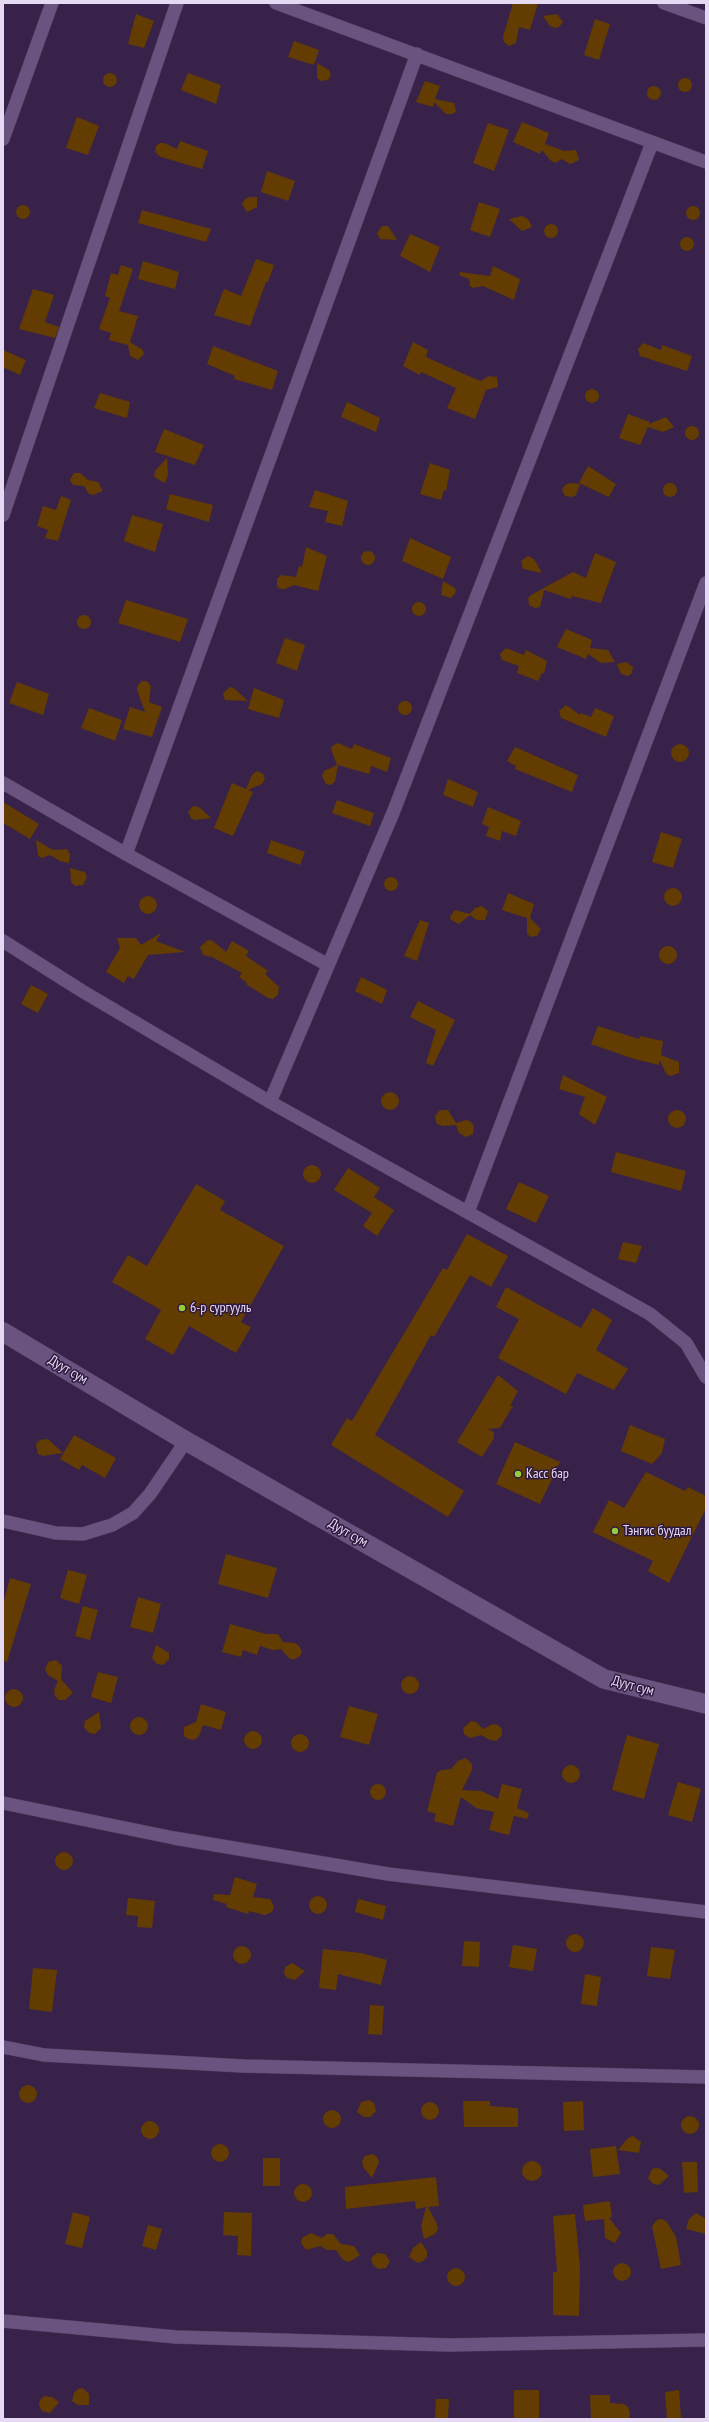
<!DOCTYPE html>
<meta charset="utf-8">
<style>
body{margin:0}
#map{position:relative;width:709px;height:2422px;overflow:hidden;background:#382249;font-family:"PT Sans Narrow",sans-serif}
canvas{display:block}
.frame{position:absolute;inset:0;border:4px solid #e6d9f3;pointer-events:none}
</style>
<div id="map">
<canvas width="709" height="2422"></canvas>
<div class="frame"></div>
</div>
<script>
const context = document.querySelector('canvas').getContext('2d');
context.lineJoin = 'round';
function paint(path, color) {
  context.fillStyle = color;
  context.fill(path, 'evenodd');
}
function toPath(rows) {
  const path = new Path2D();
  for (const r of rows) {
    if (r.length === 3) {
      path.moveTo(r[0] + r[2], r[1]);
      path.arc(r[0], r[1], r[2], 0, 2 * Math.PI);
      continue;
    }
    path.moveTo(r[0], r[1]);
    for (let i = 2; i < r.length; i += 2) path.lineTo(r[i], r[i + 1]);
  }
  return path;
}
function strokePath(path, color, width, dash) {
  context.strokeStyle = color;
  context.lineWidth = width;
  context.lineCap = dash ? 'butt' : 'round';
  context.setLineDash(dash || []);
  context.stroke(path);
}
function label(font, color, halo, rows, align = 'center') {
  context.font = font + ' "PT Sans Narrow",sans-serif';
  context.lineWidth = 3;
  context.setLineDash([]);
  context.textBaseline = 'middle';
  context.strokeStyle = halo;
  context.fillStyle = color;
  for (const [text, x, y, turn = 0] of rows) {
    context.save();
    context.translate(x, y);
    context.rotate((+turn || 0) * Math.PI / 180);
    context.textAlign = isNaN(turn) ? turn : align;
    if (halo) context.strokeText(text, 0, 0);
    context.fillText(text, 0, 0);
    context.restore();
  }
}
const building = toPath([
 [513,3,538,3,530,30,519,27,516,43,509,46,504,42,503,37],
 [136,14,154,21,144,48,128,44],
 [557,14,563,22,559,27,555,28,550,26,543,16],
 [595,19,610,24,599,60,584,55],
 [294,41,319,50,314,65,288,57],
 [317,63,329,70,331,75,328,80,321,81,317,78],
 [110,80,7],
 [188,73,221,85,216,104,181,90],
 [685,85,7],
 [425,81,440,86,435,99,454,103,456,111,453,114,446,114,434,102,433,107,416,102],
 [654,93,7],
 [77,117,99,126,88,155,66,148],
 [522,122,549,133,545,144,564,151,576,150,579,160,573,163,570,164,562,159,555,163,550,160,542,150,540,154,513,142],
 [488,123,509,130,494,171,473,163],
 [180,141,208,151,202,169,161,157,155,152,156,146,160,143,164,143,177,149],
 [267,171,295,181,288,201,261,192],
 [250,197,257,197,257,207,247,212,242,204,245,199],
 [479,202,500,209,490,237,470,230],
 [23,212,7],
 [693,213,7],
 [142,210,211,229,206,242,138,223],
 [522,216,528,219,532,227,522,231,509,219],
 [551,231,7],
 [382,226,388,226,397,240,380,239,377,233],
 [410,234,440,247,430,272,400,256],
 [687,244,7],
 [256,259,274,265,268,282,266,282,250,326,214,315,224,289,241,296],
 [143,261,179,272,175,289,138,279],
 [121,265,133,269,119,311,138,316,130,342,143,350,144,354,138,360,130,356,128,345,109,340,111,333,99,329,110,298,105,296,111,273,118,275],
 [493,266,520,279,514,300,483,286,473,288,470,286,469,279,459,275,460,272,490,276],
 [33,289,54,295,45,322,59,327,55,338,19,329],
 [413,342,428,350,426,357,466,375,481,381,489,376,497,377,498,387,486,390,475,419,447,408,456,388,421,372,420,375,403,366],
 [643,343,661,350,662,345,692,356,687,371,640,356,638,349],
 [213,346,278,371,272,390,234,379,235,376,207,364],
 [3,350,26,360,20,375,3,367],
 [592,396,7],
 [100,393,130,402,127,418,94,408],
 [347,402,380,418,376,432,341,417],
 [628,414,650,422,649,424,666,417,674,427,663,432,648,427,640,445,619,438],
 [692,433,7],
 [164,429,204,445,195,465,155,452],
 [167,458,168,475,165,483,154,477,155,471],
 [430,463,450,470,446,491,444,490,441,500,420,494],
 [588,466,616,484,609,497,579,483],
 [74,473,80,473,88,480,98,482,103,491,93,495,89,494,84,486,73,485,70,480],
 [670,490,7],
 [570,483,580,484,576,495,572,497,565,496,562,490,565,485],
 [315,490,348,501,342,526,325,522,328,511,309,507],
 [170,494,213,505,209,522,166,509],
 [61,496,71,500,58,541,45,538,48,530,37,526,43,506,56,510],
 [132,515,163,524,155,552,124,541],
 [410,538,451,557,443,579,402,561],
 [306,547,327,556,318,591,294,585,285,589,280,589,277,586,277,579,281,575,296,577,299,566,302,567],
 [368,558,7],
 [595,553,616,562,601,603,572,596,571,599,544,590,540,607,535,608,529,605,528,598,531,595,573,572,586,578],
 [528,556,534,559,542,573,523,569,521,561],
 [443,581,455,588,456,592,451,598,441,595],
 [126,600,188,619,180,642,118,623],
 [419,609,7],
 [84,622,7],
 [566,629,592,640,590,648,608,650,615,662,601,663,588,654,586,659,557,647],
 [285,638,305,645,297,671,276,663],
 [506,648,524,655,526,650,547,661,544,673,542,673,538,681,517,673,519,666,502,660,500,654],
 [626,662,633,667,632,673,628,676,621,674,617,664],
 [142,681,147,681,151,686,149,702,162,707,152,737,123,729,130,707,145,712,137,690,138,685],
 [17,682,49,694,43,715,9,703],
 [230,687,234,688,248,701,225,700,223,693],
 [254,688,284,700,279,718,248,709],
 [405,708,7],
 [566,705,580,715,581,713,591,717,595,708,614,716,606,737,561,718,559,711],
 [89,708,122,720,115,741,81,728],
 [338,743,352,749,354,744,391,758,387,772,371,766,369,774,338,765,335,781,331,785,326,784,322,776,324,771,337,765,331,749,332,746],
 [680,753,9],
 [515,747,578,775,572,792,515,769,516,766,507,761],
 [257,771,263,774,265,779,262,784,248,790,253,792,233,836,214,828,232,783,246,789,252,775],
 [448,779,478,792,473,807,443,795],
 [337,800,374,813,370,826,332,813],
 [3,802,39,824,30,839,3,823],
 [193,806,199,807,211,818,195,820,191,818,188,812],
 [488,807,521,821,516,836,502,831,500,841,486,836,489,827,482,824],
 [661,832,682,839,673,868,652,862],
 [36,840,53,850,67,849,70,854,69,863,60,861,50,855,42,858,38,856],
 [271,840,305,852,300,865,267,853],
 [70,868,85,872,87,877,83,885,75,886,71,882],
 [391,884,7],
 [673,897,9],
 [508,893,534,904,530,918,541,929,537,936,531,937,527,934,527,918,502,910],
 [148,905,9],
 [482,906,488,911,485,920,477,920,470,915,459,924,451,920,450,917,455,910,470,914,475,908],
 [420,920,429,923,417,961,404,956],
 [161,933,156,941,185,952,148,955,134,979,128,976,124,983,106,972,120,948,117,938,136,938,141,945],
 [208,940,213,941,226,952,232,941,249,951,246,956,268,971,265,974,279,987,278,995,273,999,268,998,246,984,247,983,239,977,242,973,212,957,203,955,200,947],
 [668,955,9],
 [361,977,387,990,382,1004,355,991],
 [31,985,48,994,38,1013,21,1004],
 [418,1001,455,1020,433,1066,426,1063,436,1030,410,1017],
 [598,1026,639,1039,640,1036,663,1041,661,1055,679,1062,679,1073,671,1076,666,1074,660,1060,659,1065,634,1059,591,1044],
 [563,1075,607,1097,595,1125,579,1114,585,1097,559,1089],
 [390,1101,9],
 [440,1110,448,1110,456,1123,466,1120,471,1122,474,1126,473,1134,466,1137,459,1133,456,1125,443,1126,437,1124,435,1116],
 [677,1119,9],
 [616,1152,686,1171,681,1191,611,1172],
 [312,1174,9],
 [348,1168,380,1188,374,1197,394,1210,377,1236,363,1226,372,1213,334,1190],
 [519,1182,549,1196,536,1223,506,1209],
 [196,1184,225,1201,220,1210,284,1246,241,1322,251,1327,236,1353,189,1326,173,1355,145,1339,161,1310,112,1282,128,1255,147,1266],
 [467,1234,508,1256,491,1287,470,1275,434,1337,431,1335,375,1435,464,1491,448,1517,331,1445,347,1418,352,1421,443,1268,447,1270],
 [623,1242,642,1246,636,1263,618,1259],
 [506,1287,581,1328,593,1308,612,1320,596,1350,628,1369,614,1390,577,1373,566,1394,498,1358,519,1319,496,1307],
 [498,1375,518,1391,510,1406,513,1406,500,1428,487,1429,494,1432,494,1438,482,1457,457,1442],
 [630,1425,665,1439,662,1453,652,1464,621,1451],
 [74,1435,116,1458,105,1478,82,1465,79,1470,60,1459],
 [46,1439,49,1440,63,1453,43,1456,38,1454,36,1444,40,1440],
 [515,1442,560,1462,540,1504,496,1484],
 [646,1472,685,1491,688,1487,706,1496,706,1508,669,1583,648,1571,653,1561,593,1532,609,1500,624,1508],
 [226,1554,277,1568,268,1598,218,1584],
 [68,1570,87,1575,79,1604,60,1598],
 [10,1578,31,1584,7,1662,3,1661,3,1604],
 [138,1597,161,1604,153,1633,130,1627],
 [83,1606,98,1610,90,1640,75,1636],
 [230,1624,266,1634,278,1634,283,1642,295,1643,299,1646,302,1651,300,1656,295,1659,290,1659,281,1649,273,1650,260,1646,257,1655,243,1650,241,1657,222,1652],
 [156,1645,169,1653,169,1659,163,1665,157,1664,152,1658],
 [56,1660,62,1666,61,1679,73,1693,65,1700,59,1700,55,1696,54,1690,58,1681,48,1675,45,1670,48,1662],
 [98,1672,118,1677,111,1703,91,1697],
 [410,1685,9],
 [14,1698,9],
 [201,1704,226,1712,221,1730,203,1725,199,1736,194,1740,188,1739,184,1736,184,1727,196,1722],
 [349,1706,378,1714,369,1745,340,1737],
 [99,1712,101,1728,95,1734,89,1733,84,1727,85,1721],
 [139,1726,9],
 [471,1721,476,1722,483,1729,493,1724,498,1725,502,1729,502,1735,496,1741,490,1740,481,1735,470,1738,464,1734,463,1728],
 [253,1740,9],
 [300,1743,9],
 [627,1735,659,1744,644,1799,612,1790],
 [466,1758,472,1764,472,1770,462,1790,481,1791,498,1799,502,1784,522,1789,517,1808,529,1813,527,1819,514,1816,509,1835,489,1830,494,1812,476,1808,461,1797,453,1826,434,1821,436,1814,427,1811,437,1773,441,1770,451,1769,458,1761],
 [571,1774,9],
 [678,1782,701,1789,692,1822,668,1815],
 [378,1792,8],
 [64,1861,9],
 [235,1877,257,1884,253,1897,270,1899,274,1906,272,1912,265,1915,249,1911,248,1914,226,1907,227,1904,213,1900,214,1894,230,1895],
 [318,1905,9],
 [128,1898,155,1901,152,1928,137,1927,138,1916,126,1915],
 [358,1899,386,1906,383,1920,355,1912],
 [575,1943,9],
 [464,1941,480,1942,479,1967,462,1966],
 [513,1945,537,1949,533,1971,509,1967],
 [242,1955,9],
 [651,1947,675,1950,670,1979,647,1976],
 [323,1949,361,1953,387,1960,381,1985,338,1974,336,1990,319,1988],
 [292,1963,305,1971,295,1980,287,1978,284,1973,285,1967],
 [33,1968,57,1970,52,2012,29,2009],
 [585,1974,601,1977,597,2006,581,2004],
 [370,2005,384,2006,382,2035,368,2034],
 [28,2094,9],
 [369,2100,374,2103,376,2111,370,2117,364,2117,357,2112,361,2102],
 [463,2101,490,2101,490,2106,518,2108,518,2127,464,2127],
 [583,2101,584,2130,564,2131,563,2102],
 [430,2111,9],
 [332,2119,9],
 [690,2125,9],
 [150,2130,9],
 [633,2136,641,2142,639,2153,618,2150,628,2138],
 [220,2153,9],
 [616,2146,620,2174,593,2177,590,2149],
 [373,2154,377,2157,379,2162,372,2178,363,2167,362,2161,365,2156],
 [263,2158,280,2158,280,2186,263,2186],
 [532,2171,10],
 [682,2162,697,2162,698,2192,684,2193],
 [656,2168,661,2169,669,2176,659,2185,653,2184,648,2178,652,2169],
 [436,2177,439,2206,428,2207,437,2224,438,2229,435,2234,424,2239,421,2226,426,2207,416,2209,415,2201,346,2209,345,2187],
 [303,2193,9],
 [610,2201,612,2217,609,2218,621,2233,615,2243,605,2238,604,2219,585,2221,583,2205],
 [73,2212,90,2217,82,2248,65,2244],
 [224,2212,252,2213,251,2256,237,2255,238,2236,223,2235],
 [696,2213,706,2219,706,2234,686,2229,689,2219],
 [575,2214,580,2268,579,2316,553,2315,553,2272,557,2272,553,2216],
 [662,2219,667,2222,676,2237,681,2265,661,2269,652,2226,657,2220],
 [148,2225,162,2229,156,2250,142,2246],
 [311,2233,322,2238,327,2234,333,2234,341,2244,354,2246,360,2255,349,2262,343,2260,336,2250,327,2250,320,2246,306,2250,301,2243,302,2238],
 [421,2242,427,2251,427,2257,423,2261,418,2263,409,2257,413,2248],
 [377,2253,385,2254,390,2261,386,2268,378,2269,373,2265,371,2258],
 [622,2272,9],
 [456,2277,9],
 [83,2388,89,2394,89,2405,78,2405,72,2401,74,2393,78,2389],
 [514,2390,539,2390,539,2419,514,2419],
 [679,2390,681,2419,667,2419,665,2392],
 [590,2395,610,2395,610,2403,624,2404,628,2407,630,2412,629,2419,591,2419],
 [44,2396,52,2397,59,2402,50,2413,42,2411,39,2406,40,2400],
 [436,2399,449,2399,448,2419,435,2419]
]);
const minor = toPath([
 [276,3,706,162],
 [664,3,706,18],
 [3,139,52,3],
 [3,515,177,3],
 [3,783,126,854,328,965],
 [126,854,417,54],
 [3,941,82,991,270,1102,650,1314,686,1343,706,1377],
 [270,1102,393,813,652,143],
 [468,1212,706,583],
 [3,1521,56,1533,83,1534,112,1525,133,1513,150,1494,186,1441],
 [3,1803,174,1838,388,1874,706,1912],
 [3,2047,44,2055,243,2066,706,2077],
 [3,2321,176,2337,449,2345,706,2340]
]);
const secondary = toPath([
 [3,1332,186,1441,604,1679,706,1704]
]);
const markers = [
 [182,1308,4,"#96cc3a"],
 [518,1474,4,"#96cc3a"],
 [615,1531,4,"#96cc3a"]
];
const poiNames = [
 ["6-р сургууль",190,1308],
 ["Касс бар",526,1474],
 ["Тэнгис буудал",623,1531]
];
const streetNames = [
 ["Дуут сум",68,1370,31],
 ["Дуут сум",348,1533,30],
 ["Дуут сум",633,1686,15]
];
paint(building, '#633c02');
strokePath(minor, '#533f62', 14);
strokePath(secondary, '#533f62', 20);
strokePath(minor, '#6a537f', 13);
strokePath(secondary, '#6a537f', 19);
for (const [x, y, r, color] of markers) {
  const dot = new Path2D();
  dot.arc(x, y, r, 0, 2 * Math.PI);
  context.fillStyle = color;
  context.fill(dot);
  strokePath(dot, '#2d183e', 1.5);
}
label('14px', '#e6d9f3', '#2d183e', poiNames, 'left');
label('14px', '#e6d9f3', '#2d183e', streetNames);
</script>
